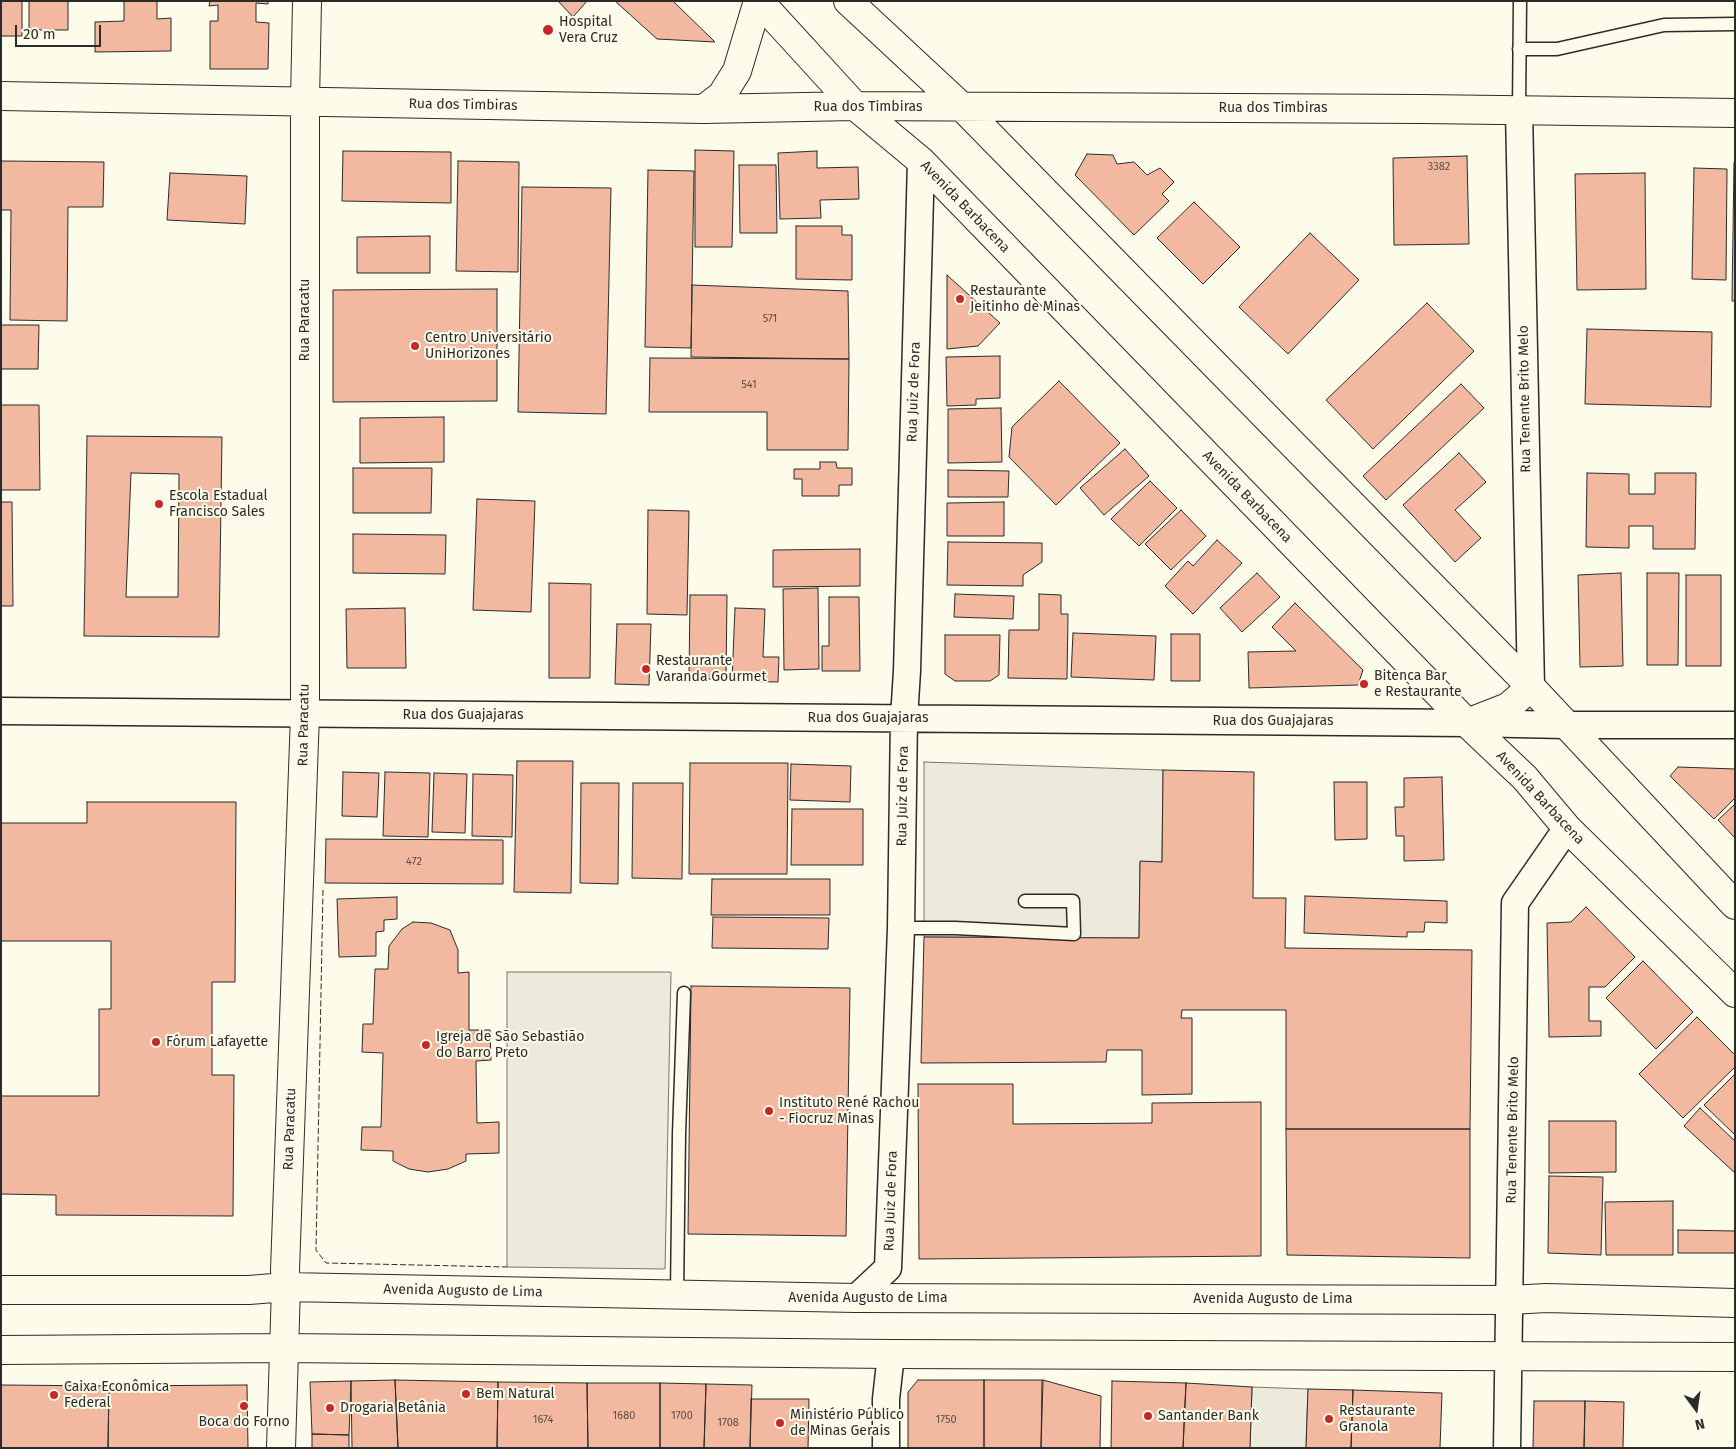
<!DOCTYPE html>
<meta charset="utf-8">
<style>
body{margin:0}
#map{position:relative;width:1736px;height:1449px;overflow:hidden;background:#fdfbea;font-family:"Fira Sans",sans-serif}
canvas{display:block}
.frame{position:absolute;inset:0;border:2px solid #2b2b2b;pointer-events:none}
.north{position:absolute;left:1671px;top:1384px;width:50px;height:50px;-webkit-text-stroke:4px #fdfbea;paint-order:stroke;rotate:166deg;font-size:14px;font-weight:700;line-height:20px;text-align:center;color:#2b2b2b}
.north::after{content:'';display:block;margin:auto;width:18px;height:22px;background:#2b2b2b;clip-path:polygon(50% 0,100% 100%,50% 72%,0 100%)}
.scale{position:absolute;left:15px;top:25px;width:86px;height:22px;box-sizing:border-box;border:2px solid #2b2b2b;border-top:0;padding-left:6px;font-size:15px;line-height:18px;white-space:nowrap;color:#2b2b2b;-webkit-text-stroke:4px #fdfbea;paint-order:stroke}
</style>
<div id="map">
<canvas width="1736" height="1449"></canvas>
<div class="frame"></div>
<div class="north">N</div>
<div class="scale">20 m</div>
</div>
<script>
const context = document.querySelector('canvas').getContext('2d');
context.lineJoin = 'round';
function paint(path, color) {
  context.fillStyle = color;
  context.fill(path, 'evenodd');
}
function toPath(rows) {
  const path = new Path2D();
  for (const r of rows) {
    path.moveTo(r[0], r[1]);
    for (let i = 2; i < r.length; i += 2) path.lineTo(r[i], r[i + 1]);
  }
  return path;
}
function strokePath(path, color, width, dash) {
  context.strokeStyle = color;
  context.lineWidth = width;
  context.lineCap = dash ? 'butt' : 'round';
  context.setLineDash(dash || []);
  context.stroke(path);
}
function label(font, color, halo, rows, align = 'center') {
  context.font = font + ' "Fira Sans",sans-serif';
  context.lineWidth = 4;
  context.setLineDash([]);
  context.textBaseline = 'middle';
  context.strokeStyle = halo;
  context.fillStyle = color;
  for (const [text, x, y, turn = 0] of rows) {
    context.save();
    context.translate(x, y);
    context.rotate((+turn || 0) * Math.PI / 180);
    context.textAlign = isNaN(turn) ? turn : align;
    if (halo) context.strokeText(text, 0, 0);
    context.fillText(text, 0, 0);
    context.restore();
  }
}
const parking = toPath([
 [924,762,1163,770,1162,862,1140,862,1139,938,924,937,924,762],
 [507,972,671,972,665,1269,507,1267,507,972],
 [1252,1387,1308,1389,1306,1448,1250,1448,1252,1387]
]);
const building = toPath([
 [1,1,22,1,22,36,1,36,1,1],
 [29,1,68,1,68,30,29,30,29,1],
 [124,1,157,1,157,19,171,18,171,51,95,52,95,22,124,21,124,1],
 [210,1,268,1,268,4,256,3,256,22,269,23,268,69,210,69,210,21,218,21,218,5,209,6,210,1],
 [558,1,587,1,573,17,558,1],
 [615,1,673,1,715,42,657,39,615,1],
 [695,150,734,151,732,247,695,247,695,150],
 [343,151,451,152,451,203,342,201,343,151],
 [817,151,817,168,858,167,859,199,820,200,821,218,780,219,778,153,817,151],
 [1087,154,1113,155,1117,164,1134,162,1147,175,1160,168,1174,182,1162,194,1169,201,1134,235,1075,175,1087,154],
 [1467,156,1469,244,1394,245,1393,158,1467,156],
 [1,161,104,162,103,207,68,207,67,321,10,320,11,210,1,210,1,161],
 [458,161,519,162,518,272,456,271,458,161],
 [1734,163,1735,163,1735,301,1732,301,1734,163],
 [739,165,776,165,777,233,740,233,739,165],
 [1694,168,1727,169,1726,280,1692,279,1694,168],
 [648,170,694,171,691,348,645,347,648,170],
 [170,173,247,176,245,224,167,220,170,173],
 [1645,173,1646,289,1577,290,1575,174,1645,173],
 [522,187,611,188,606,414,518,412,522,187],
 [1194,202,1240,247,1203,284,1157,238,1194,202],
 [796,226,842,226,842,235,852,235,852,280,796,279,796,226],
 [1310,233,1359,280,1288,354,1239,307,1310,233],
 [430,236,430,273,357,273,357,237,430,236],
 [947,275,1000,323,978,346,947,349,947,275],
 [692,285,848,291,849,359,691,357,692,285],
 [497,289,497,401,333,402,333,290,497,289],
 [1427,303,1474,351,1373,449,1326,400,1427,303],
 [1,325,39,325,38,369,1,369,1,325],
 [1587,329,1712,332,1711,407,1585,404,1587,329],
 [1000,356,1000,398,976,399,976,405,947,406,946,357,1000,356],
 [650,358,849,359,848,450,767,450,767,412,649,412,650,358],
 [1059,381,1120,443,1056,505,1009,457,1012,427,1059,381],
 [1461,384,1484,408,1386,500,1363,476,1461,384],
 [1,405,39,405,40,490,1,490,1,405],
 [1001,408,1002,462,948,463,948,409,1001,408],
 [444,417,444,462,360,463,360,418,444,417],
 [87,436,222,437,219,637,84,636,87,436],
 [131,473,179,474,178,597,126,597,131,473],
 [1125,449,1149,476,1104,515,1080,488,1125,449],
 [1459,453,1486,482,1455,510,1481,538,1455,562,1403,505,1459,453],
 [820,462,836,462,837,468,852,468,852,485,839,485,839,496,802,496,802,479,794,479,794,469,820,469,820,462],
 [353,468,432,468,431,513,353,513,353,468],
 [948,470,1009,471,1008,497,948,497,948,470],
 [1587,473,1629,474,1629,494,1655,494,1655,473,1696,473,1695,549,1653,549,1653,526,1629,526,1629,548,1586,547,1587,473],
 [1150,481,1177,508,1139,546,1111,519,1150,481],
 [477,499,535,501,531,612,473,610,477,499],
 [1,502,12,502,13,606,1,606,1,502],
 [1004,502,1004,536,947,536,947,503,1004,502],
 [648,510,689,511,687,615,647,614,648,510],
 [1181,510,1206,536,1171,570,1145,544,1181,510],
 [353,534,446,535,445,574,353,573,353,534],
 [1217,540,1242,563,1193,614,1165,586,1188,561,1193,566,1217,540],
 [948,542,1042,543,1042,562,1023,575,1023,586,947,585,948,542],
 [860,549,860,586,773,587,773,550,860,549],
 [1257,573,1280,597,1242,632,1220,608,1257,573],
 [1621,573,1623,666,1580,667,1578,575,1621,573],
 [1647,573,1679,573,1678,665,1647,665,1647,573],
 [1686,575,1721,575,1721,666,1686,666,1686,575],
 [549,583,591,584,590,678,549,678,549,583],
 [818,588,819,669,784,670,783,589,818,588],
 [955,594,1014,596,1013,619,954,617,955,594],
 [1039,594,1061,595,1061,614,1068,614,1067,679,1008,678,1009,630,1039,630,1039,594],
 [690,595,727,595,726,679,689,679,690,595],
 [829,597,859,597,860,671,822,671,822,646,829,646,829,597],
 [1295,603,1363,670,1358,685,1249,688,1248,652,1296,651,1272,627,1295,603],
 [405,608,406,668,347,668,346,609,405,608],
 [735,608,765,609,763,657,779,657,778,682,732,681,735,608],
 [617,624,651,624,649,685,615,684,617,624],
 [1073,633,1156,636,1154,680,1071,677,1073,633],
 [1171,634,1200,634,1200,681,1171,681,1171,634],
 [945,635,1000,635,999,675,990,681,955,681,945,674,945,635],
 [517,761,573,761,571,893,514,892,517,761],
 [690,763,788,763,787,874,689,874,690,763],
 [791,764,851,766,850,802,790,800,791,764],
 [1678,767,1735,769,1735,798,1714,819,1670,776,1678,767],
 [1163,770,1254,772,1253,898,1286,898,1285,948,1472,950,1470,1129,1286,1129,1286,1010,1182,1010,1181,1018,1192,1018,1192,1094,1142,1095,1142,1050,1107,1050,1106,1062,921,1063,924,937,1139,938,1140,861,1162,862,1163,770],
 [343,772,379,773,377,817,342,816,343,772],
 [385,772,430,773,428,837,383,836,385,772],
 [434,773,467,774,465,833,432,832,434,773],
 [473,774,513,775,512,837,472,836,473,774],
 [1442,777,1444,860,1404,861,1404,836,1396,836,1395,807,1404,807,1404,778,1442,777],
 [1334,782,1367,782,1367,839,1335,840,1334,782],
 [581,783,619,783,618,884,580,883,581,783],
 [633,783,683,783,682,879,632,878,633,783],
 [87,802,236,802,235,982,212,982,212,1075,234,1075,233,1216,56,1215,56,1195,1,1194,1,1096,99,1096,99,1009,111,1009,111,941,1,941,1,823,87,823,87,802],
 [1735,804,1735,838,1718,820,1735,804],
 [792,809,863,809,863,865,791,865,792,809],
 [326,839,503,840,503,884,325,883,326,839],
 [712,879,830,879,830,915,711,915,712,879],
 [1305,896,1447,901,1447,923,1425,922,1424,932,1407,932,1407,937,1304,933,1305,896],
 [397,897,397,919,384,920,384,931,376,932,376,956,339,957,337,899,397,897],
 [1586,907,1635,957,1605,987,1589,987,1589,1021,1601,1021,1601,1036,1549,1037,1547,923,1571,922,1586,907],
 [713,917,829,918,828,949,712,948,713,917],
 [413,922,431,923,450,930,458,950,458,973,469,972,469,1030,490,1030,491,1060,476,1061,477,1123,499,1122,499,1153,466,1154,466,1161,448,1169,428,1172,409,1169,393,1161,393,1151,361,1150,362,1127,381,1127,383,1053,362,1052,363,1024,373,1024,375,969,388,969,389,946,402,929,413,922],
 [1643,961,1693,1012,1656,1049,1606,998,1643,961],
 [691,986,850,988,846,1236,688,1234,691,986],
 [1697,1017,1735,1055,1735,1067,1683,1118,1639,1074,1697,1017],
 [1735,1074,1735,1135,1704,1105,1735,1074],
 [918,1084,1013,1084,1013,1124,1152,1123,1152,1103,1261,1102,1261,1256,919,1259,918,1084],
 [1700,1108,1735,1141,1735,1173,1684,1126,1700,1108],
 [1549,1121,1616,1121,1616,1172,1549,1173,1549,1121],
 [1286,1129,1470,1129,1470,1258,1287,1255,1286,1129],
 [1549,1176,1603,1177,1601,1255,1548,1253,1549,1176],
 [1673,1201,1673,1255,1606,1255,1605,1202,1673,1201],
 [1678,1230,1735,1231,1735,1253,1678,1253,1678,1230],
 [395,1380,498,1382,497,1448,398,1448,395,1380],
 [395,1380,398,1448,352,1448,351,1381,395,1380],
 [918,1380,984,1380,984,1448,908,1448,908,1392,918,1380],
 [984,1380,1042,1380,1041,1448,984,1448,984,1380],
 [1043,1380,1101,1396,1100,1448,1041,1448,1043,1380],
 [351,1381,349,1435,312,1434,310,1382,351,1381],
 [1112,1381,1186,1383,1183,1448,1111,1448,1112,1381],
 [498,1382,587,1383,588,1448,497,1448,498,1382],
 [587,1383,660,1383,660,1448,588,1448,587,1383],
 [660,1383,706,1384,704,1448,660,1448,660,1383],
 [1186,1383,1252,1387,1250,1448,1183,1448,1186,1383],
 [706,1384,752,1385,750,1448,704,1448,706,1384],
 [1,1385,109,1386,108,1448,1,1448,1,1385],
 [247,1385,248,1448,108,1448,109,1386,247,1385],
 [1308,1389,1353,1390,1351,1448,1306,1448,1308,1389],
 [1353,1390,1442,1393,1440,1448,1351,1448,1353,1390],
 [751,1399,809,1399,808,1448,750,1448,751,1399],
 [1534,1401,1585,1401,1584,1448,1533,1448,1534,1401],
 [1585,1401,1624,1402,1623,1448,1584,1448,1585,1401],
 [312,1434,349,1435,349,1448,312,1448,312,1434]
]);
const lane = toPath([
 [1519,49,1557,49,1664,25,1735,24],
 [1519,111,1520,1],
 [901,928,955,928,1074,934,1073,901,1025,901],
 [677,1295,679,1134,684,993]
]);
const street = toPath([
 [1519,111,1531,687],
 [1,711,1467,723,1566,725,1735,725],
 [856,1298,888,1268,901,928,904,718,907,671,921,161],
 [886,1448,886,1399,891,1354],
 [1507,1448,1515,903,1567,828]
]);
const secondary = toPath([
 [759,1,855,106,921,161,1467,723,1525,778,1567,828,1735,993],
 [848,1,962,107,1531,687,1735,905],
 [1,96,704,109,855,106,1422,109,1735,113],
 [704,109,722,95,737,71,758,1],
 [1467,723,1508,707,1531,687],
 [1,1290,249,1290,286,1287,856,1298,1510,1300,1546,1298,1735,1303],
 [1,1350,283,1348,891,1354,1735,1357],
 [281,1448,286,1287,285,1270,305,714,305,102,307,1]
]);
const fence = toPath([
 [323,890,316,1250,326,1263,507,1267]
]);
const markers = [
 [548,30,6,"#c62828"],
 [960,299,5,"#c62828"],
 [415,346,5,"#c62828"],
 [159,504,5,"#c62828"],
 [646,669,5,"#c62828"],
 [1364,684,5,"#c62828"],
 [156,1042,5,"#c62828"],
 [426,1045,5,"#c62828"],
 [769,1111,5,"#c62828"],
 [466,1394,5,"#c62828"],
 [54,1395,5,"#c62828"],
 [244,1406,5,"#c62828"],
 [330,1408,5,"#c62828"],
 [1148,1416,5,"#c62828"],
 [1329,1419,5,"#c62828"],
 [780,1423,5,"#c62828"]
];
const numberNames = [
 ["3382",1439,167],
 ["571",770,319],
 ["541",749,385],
 ["472",414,862],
 ["1680",624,1416],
 ["1700",682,1416],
 ["1674",543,1420],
 ["1750",946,1420],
 ["1708",728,1423]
];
const poiNames = [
 ["Hospital",559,22],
 ["Vera Cruz",559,38],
 ["Restaurante",970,291],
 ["Jeitinho de Minas",970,307],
 ["Centro Universitário",425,338],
 ["UniHorizones",425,354],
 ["Escola Estadual",169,496],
 ["Francisco Sales",169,512],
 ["Restaurante",656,661],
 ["Varanda Gourmet",656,677],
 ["Bitenca Bar",1374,676],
 ["e Restaurante",1374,692],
 ["Igreja de São Sebastião",436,1037],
 ["do Barro Preto",436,1053],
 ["Fórum Lafayette",166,1042],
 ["Instituto René Rachou",779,1103],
 ["- Fiocruz Minas",779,1119],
 ["Caixa Econômica",64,1387],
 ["Federal",64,1403],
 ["Bem Natural",476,1394],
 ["Drogaria Betânia",340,1408],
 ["Restaurante",1339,1411],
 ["Granola",1339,1427],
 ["Ministério Público",790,1415],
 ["de Minas Gerais",790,1431],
 ["Santander Bank",1158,1416],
 ["Boca do Forno",244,1422,"center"]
];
const streetNames = [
 ["Rua dos Timbiras",463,105,1],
 ["Rua dos Timbiras",868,107],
 ["Rua dos Timbiras",1273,108],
 ["Avenida Barbacena",965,207,46],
 ["Rua Paracatu",305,320,-90],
 ["Rua Juiz de Fora",914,392,-88],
 ["Rua Tenente Brito Melo",1525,399,-91],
 ["Avenida Barbacena",1247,497,46],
 ["Rua dos Guajajaras",463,715],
 ["Rua dos Guajajaras",868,718],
 ["Rua dos Guajajaras",1273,721],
 ["Rua Paracatu",304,725,-89],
 ["Rua Juiz de Fora",903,796,-89],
 ["Avenida Barbacena",1540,798,47],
 ["Rua Paracatu",290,1129,-88],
 ["Rua Tenente Brito Melo",1513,1130,-89],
 ["Rua Juiz de Fora",891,1201,-88],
 ["Avenida Augusto de Lima",463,1291,1],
 ["Avenida Augusto de Lima",868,1298],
 ["Avenida Augusto de Lima",1273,1299]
];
paint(parking, '#eceadb');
strokePath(parking, '#74746e', 1);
paint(building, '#f2b8a0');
strokePath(building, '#2b2b2b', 1);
strokePath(lane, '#2b2b2b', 15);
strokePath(street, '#2b2b2b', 29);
strokePath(secondary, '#2b2b2b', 30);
strokePath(lane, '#fdfbea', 12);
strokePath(street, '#fdfbea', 26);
strokePath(secondary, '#fdfbea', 28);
strokePath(fence, '#2b2b2b', 1, [6, 2.5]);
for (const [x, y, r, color] of markers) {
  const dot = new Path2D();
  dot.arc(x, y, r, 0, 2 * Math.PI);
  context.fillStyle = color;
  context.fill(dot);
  strokePath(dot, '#fdfbea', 2);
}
label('11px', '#5d4e48', null, numberNames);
label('14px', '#2b2b2b', '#fdfbea', poiNames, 'left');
label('14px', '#2b2b2b', '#fdfbea', streetNames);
</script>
